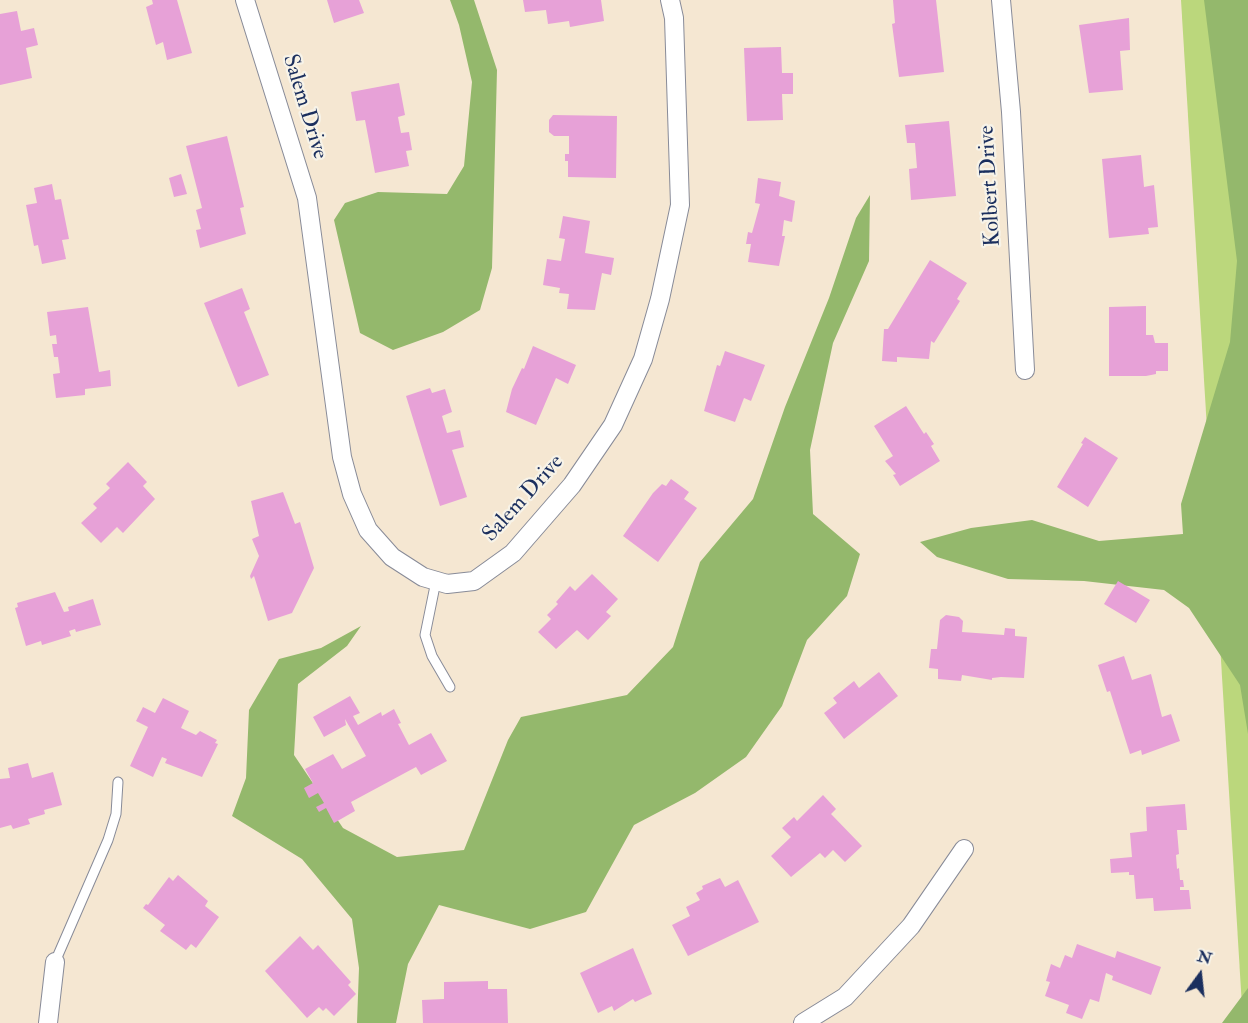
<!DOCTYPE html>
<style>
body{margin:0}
#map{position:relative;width:1248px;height:1023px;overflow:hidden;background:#f5e7d2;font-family:"IM FELL Double Pica",serif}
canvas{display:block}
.north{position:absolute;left:1170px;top:945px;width:60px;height:60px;-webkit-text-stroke:4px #f7f3e8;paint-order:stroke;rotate:15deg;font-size:16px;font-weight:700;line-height:24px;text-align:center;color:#1b2f5e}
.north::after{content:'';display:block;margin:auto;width:21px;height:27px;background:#1b2f5e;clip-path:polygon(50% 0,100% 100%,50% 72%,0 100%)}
</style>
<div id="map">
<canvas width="1248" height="1023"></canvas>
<div class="north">N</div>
</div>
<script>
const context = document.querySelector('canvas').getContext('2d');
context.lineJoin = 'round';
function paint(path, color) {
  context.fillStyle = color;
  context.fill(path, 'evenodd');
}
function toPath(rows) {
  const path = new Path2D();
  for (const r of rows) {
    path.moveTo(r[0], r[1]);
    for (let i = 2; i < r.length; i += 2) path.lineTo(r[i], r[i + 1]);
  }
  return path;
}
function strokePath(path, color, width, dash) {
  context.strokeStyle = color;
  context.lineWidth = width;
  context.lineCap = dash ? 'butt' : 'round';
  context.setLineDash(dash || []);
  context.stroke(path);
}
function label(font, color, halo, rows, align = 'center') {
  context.font = font + ' "IM FELL Double Pica",serif';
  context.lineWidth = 4.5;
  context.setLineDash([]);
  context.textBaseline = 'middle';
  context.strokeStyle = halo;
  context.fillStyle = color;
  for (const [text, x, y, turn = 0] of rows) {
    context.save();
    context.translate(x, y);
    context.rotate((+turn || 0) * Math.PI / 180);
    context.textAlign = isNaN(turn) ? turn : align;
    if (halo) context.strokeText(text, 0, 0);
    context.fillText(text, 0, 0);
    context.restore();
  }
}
const green = toPath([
 [1181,0,1248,0,1248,1023,1243,1023]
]);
const forest = toPath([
 [450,0,474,0,497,70,492,268,480,310,443,332,393,350,360,333,334,220,345,203,378,192,447,194,464,166,472,82,459,25],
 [1204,0,1248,0,1248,734,1240,685,1189,608,1164,590,1084,581,1008,579,937,557,920,542,971,528,1032,520,1099,541,1183,534,1181,504,1230,342,1237,261],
 [870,195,869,261,833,343,810,450,813,514,860,554,847,596,807,640,782,706,746,757,695,793,634,825,586,912,530,929,439,905,408,964,396,1023,357,1023,359,968,352,919,302,859,232,816,246,778,249,710,279,659,321,648,361,626,347,646,298,684,294,755,343,828,397,857,464,850,508,740,521,717,627,695,673,647,700,562,753,499,785,407,829,298,856,218],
 [1248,988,1248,1023,1222,1023]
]);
const building = toPath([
 [152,0,177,0,192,53,167,60,163,42,156,45,146,7,153,4],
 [327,0,359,0,364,13,334,23],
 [523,0,601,0,604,21,570,27,569,21,548,24,546,10,525,12],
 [893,0,936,0,944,72,899,77,892,24,895,23],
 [17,11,21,31,34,28,38,45,26,48,32,78,0,85,0,14],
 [1129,18,1130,50,1120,51,1123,90,1089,93,1079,25],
 [781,47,782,73,793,73,793,94,782,94,783,120,747,121,744,48],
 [399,83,405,115,398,117,401,133,409,132,412,150,406,151,409,166,375,173,365,120,356,121,351,92],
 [553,115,617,116,616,178,568,177,568,161,565,161,565,154,569,154,569,136,554,136,549,132,549,120],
 [949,121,956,196,911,200,909,169,917,168,915,143,907,143,905,125],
 [227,136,244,207,240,208,246,234,200,248,196,230,201,229,196,210,202,208,186,146],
 [1141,155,1144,187,1154,185,1158,227,1148,228,1149,234,1109,238,1102,159],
 [181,174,187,194,174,197,169,178],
 [758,178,781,182,779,196,795,201,792,222,784,220,782,236,785,236,779,266,748,262,751,244,746,244,748,232,752,233,760,204,755,203],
 [52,184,55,200,61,199,69,239,62,240,66,259,42,264,38,245,34,246,26,205,37,203,34,188],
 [563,216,590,221,585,253,614,258,611,275,602,273,595,310,567,309,569,294,559,293,560,288,543,285,547,259,561,261,565,239,559,238],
 [930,260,967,283,957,299,960,301,934,343,931,341,929,359,897,357,897,362,882,361,884,329,888,329],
 [242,288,250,309,244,312,269,375,238,387,204,303],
 [1146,306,1146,335,1153,335,1155,343,1168,343,1168,371,1156,371,1156,374,1146,376,1109,376,1109,307],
 [88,307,99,372,110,370,111,386,85,389,85,395,56,398,53,374,60,373,58,357,54,357,52,344,57,344,56,335,50,336,47,312],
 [533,346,576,365,568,384,556,378,536,425,506,412,512,389,522,368,524,369],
 [725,351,765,365,751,401,744,398,735,422,704,411,717,365,720,366],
 [430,388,432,393,445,389,452,412,442,416,447,433,460,430,464,447,452,450,467,497,440,506,406,396],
 [906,406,924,434,926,432,934,444,931,446,940,461,900,486,893,475,896,474,885,461,893,456,874,426],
 [1085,437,1118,458,1088,507,1057,487,1083,444,1081,443],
 [128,462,147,482,143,486,155,499,123,533,117,527,101,543,81,523,97,508,93,504,110,488,106,484],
 [671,479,689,492,684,499,697,508,658,562,623,536,653,493,662,484,666,486],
 [283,492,295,524,300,522,314,568,292,613,268,621,254,576,251,579,250,576,259,556,252,539,259,536,251,501],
 [592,574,618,599,606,612,611,616,588,640,577,630,556,649,538,632,551,619,547,615,558,604,556,602,570,586,575,591],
 [1118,581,1150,600,1136,623,1104,604],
 [55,592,64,612,69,611,68,607,93,599,101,625,76,632,75,629,69,631,71,636,42,645,41,641,26,646,15,608,18,607,17,603],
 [946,615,959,617,963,621,962,632,1004,635,1005,628,1015,629,1015,636,1027,637,1024,678,1001,677,992,678,992,680,962,675,961,681,938,679,938,669,929,668,931,649,937,649,940,620],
 [1124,656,1132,680,1151,674,1162,717,1171,714,1180,741,1142,755,1141,750,1130,754,1110,691,1107,692,1098,665],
 [879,672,898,696,844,739,824,713,837,703,833,698,854,681,859,688],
 [350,696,360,713,353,716,358,725,381,712,382,716,394,709,401,723,398,724,409,745,431,733,447,761,421,775,416,767,351,802,355,811,334,823,326,808,319,812,316,807,324,803,318,793,309,798,304,788,313,783,305,769,333,754,342,769,366,756,345,719,346,725,324,737,313,717],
 [163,698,189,711,181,728,196,735,200,731,217,740,215,743,218,744,202,777,165,763,167,759,162,757,153,777,130,766,148,727,136,721,143,707,155,713],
 [28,763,32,778,53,772,62,805,44,810,45,814,28,819,30,824,13,829,11,825,0,828,0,779,10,778,8,768],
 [823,795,836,809,831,814,862,846,845,862,833,850,825,858,820,853,791,877,771,856,791,837,782,828,794,817,797,821],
 [1185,804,1187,830,1177,830,1179,854,1176,855,1177,869,1179,868,1180,880,1183,880,1184,887,1180,887,1180,890,1189,890,1191,909,1154,911,1153,898,1136,899,1134,875,1129,875,1129,872,1111,873,1110,859,1132,857,1130,833,1147,831,1146,807],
 [178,875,208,901,205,906,219,917,196,948,191,944,186,950,160,931,165,925,143,908,146,904,148,905,169,877,173,881],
 [720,878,725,887,738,880,759,922,688,956,672,925,690,916,686,907,700,900,696,893,703,889,702,886],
 [300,936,313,950,318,945,351,982,348,985,356,994,334,1016,326,1008,323,1011,319,1007,307,1018,265,971],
 [1077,944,1115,958,1117,951,1161,967,1151,995,1112,980,1113,976,1106,973,1099,1002,1090,999,1082,1019,1066,1013,1069,1005,1045,996,1050,982,1046,981,1051,964,1060,968,1065,955,1072,958],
 [633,948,652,994,635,1002,633,999,614,1011,612,1006,598,1013,580,973],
 [488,981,488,989,507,989,508,1023,423,1023,422,1000,444,999,444,982]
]);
const service = toPath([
 [436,581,425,635,432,656,450,687],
 [55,962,108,840,116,814,118,782]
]);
const minor = toPath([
 [245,0,307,198,342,457,352,494,368,530,392,557,423,577,447,584,474,581,513,553,572,485,613,425,643,359,660,299,680,205,674,18,670,0],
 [1001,0,1011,112,1025,370],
 [48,1023,55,962],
 [803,1023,845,997,911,926,964,849]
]);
const streetNames = [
 ["Salem Drive",304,107,73],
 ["Kolbert Drive",991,186,-93],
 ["Salem Drive",524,499,-48]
];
paint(green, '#bbd77c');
paint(forest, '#94b86c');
paint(building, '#e7a1d7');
strokePath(service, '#888b98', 11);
strokePath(minor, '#888b98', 20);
strokePath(service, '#fff', 9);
strokePath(minor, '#fff', 18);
label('22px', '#1b2f5e', '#f7f3e8', streetNames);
</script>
